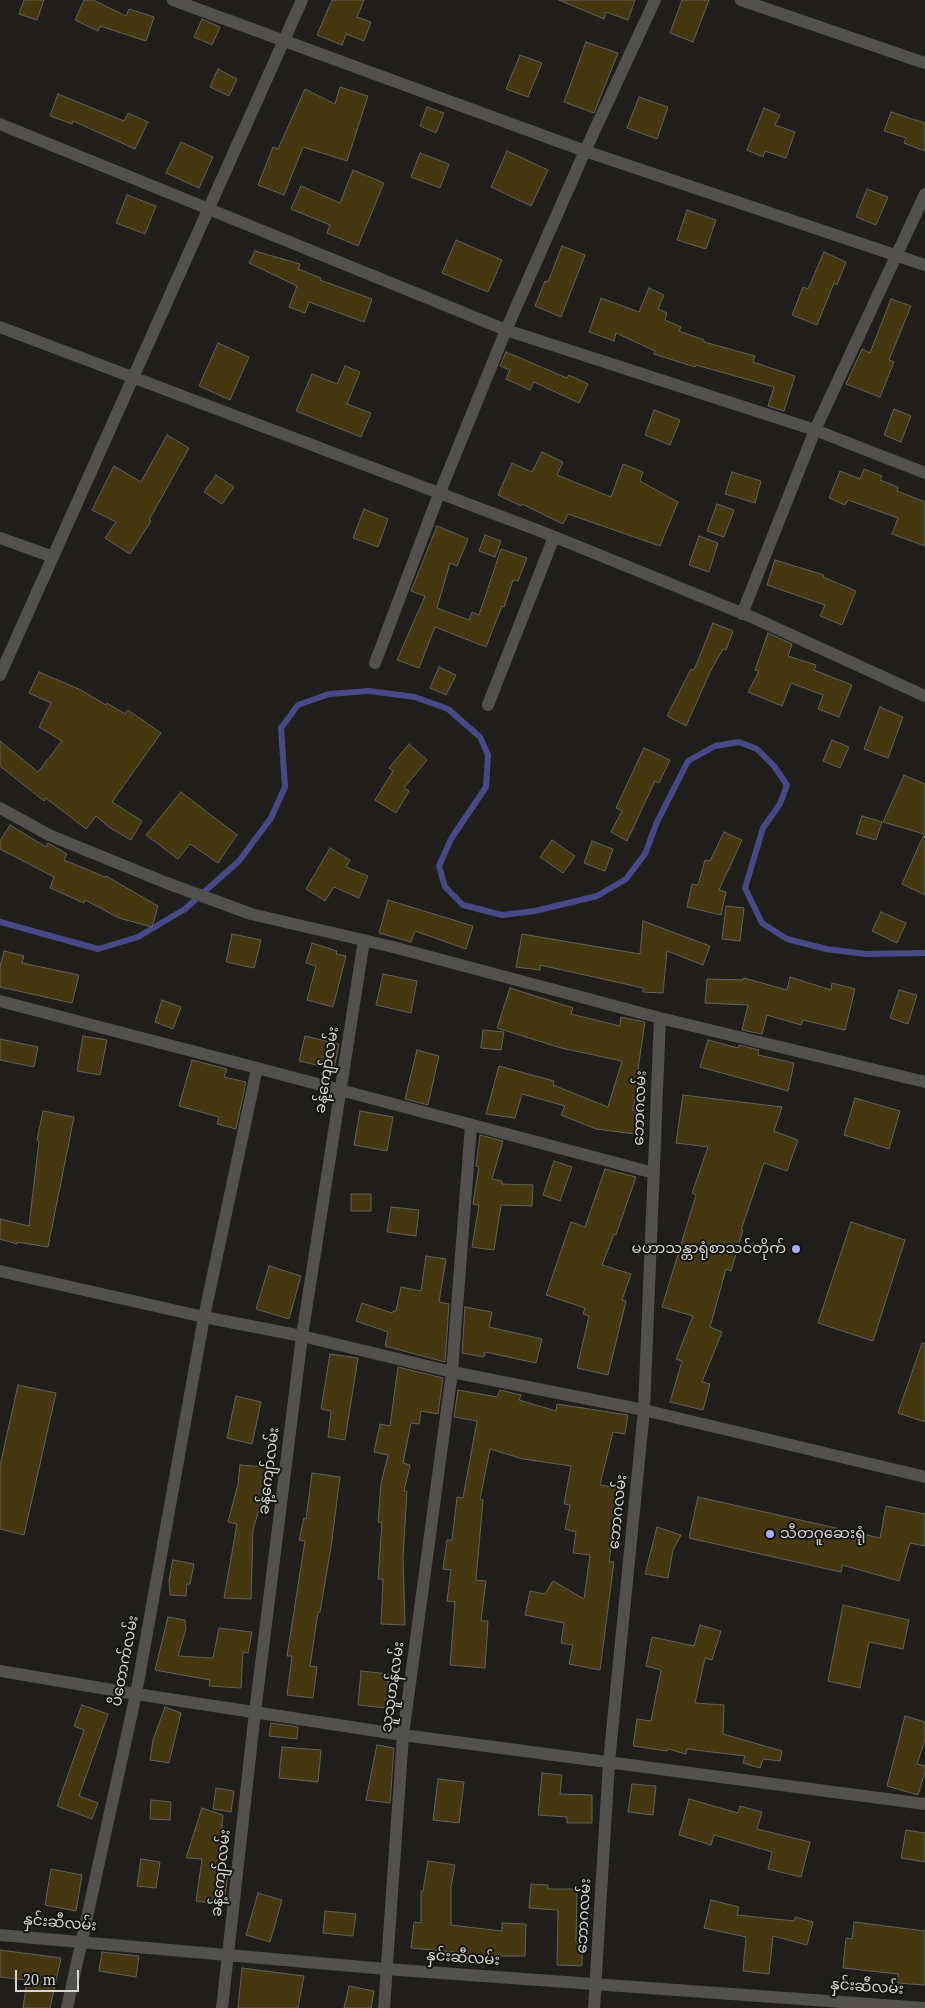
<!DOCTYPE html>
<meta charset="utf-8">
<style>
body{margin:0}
#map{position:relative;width:925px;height:2008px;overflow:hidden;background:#1f1e1b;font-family:"PT Serif",serif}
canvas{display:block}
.scale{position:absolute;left:15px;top:1970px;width:64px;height:22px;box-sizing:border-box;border:2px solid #d5d5d3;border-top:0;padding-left:6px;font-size:15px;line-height:18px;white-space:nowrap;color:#d5d5d3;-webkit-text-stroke:4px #151512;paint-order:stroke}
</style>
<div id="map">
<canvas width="925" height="2008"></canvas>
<div class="scale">20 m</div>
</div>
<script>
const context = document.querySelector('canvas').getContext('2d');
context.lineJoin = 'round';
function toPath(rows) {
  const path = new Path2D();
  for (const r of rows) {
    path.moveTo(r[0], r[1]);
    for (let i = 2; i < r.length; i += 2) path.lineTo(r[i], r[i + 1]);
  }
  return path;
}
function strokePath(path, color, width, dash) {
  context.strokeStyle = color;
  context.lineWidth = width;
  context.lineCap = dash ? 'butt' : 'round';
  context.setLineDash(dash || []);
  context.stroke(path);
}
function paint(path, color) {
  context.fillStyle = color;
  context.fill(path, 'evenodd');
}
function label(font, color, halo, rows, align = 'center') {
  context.font = font + ' "PT Serif","Noto Sans Myanmar",serif';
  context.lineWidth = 4;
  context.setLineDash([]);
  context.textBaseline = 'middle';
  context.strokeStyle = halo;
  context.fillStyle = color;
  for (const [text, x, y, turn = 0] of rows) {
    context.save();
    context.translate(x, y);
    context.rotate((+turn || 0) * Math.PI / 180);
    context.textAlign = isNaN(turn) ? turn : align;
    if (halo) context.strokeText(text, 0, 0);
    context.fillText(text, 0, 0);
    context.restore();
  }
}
const stream = toPath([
 [0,922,98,949,138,937,185,909,239,861,271,818,285,787,281,728,298,705,329,694,369,691,415,697,448,709,480,737,488,755,486,787,451,839,439,866,445,887,463,905,502,915,535,911,597,896,626,879,645,854,657,822,688,761,715,746,739,742,757,749,774,766,787,785,780,804,763,828,745,888,762,923,787,939,826,949,866,954,925,953]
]);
const building = toPath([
 [24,0,44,0,37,20,19,14,24,0],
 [84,0,93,0,126,16,129,9,154,17,146,41,100,26,98,31,75,20,84,0],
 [332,0,364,0,357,17,371,22,364,41,346,34,342,45,317,35,332,0],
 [559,0,635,0,628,20,606,12,604,19,559,0],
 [682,0,709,0,693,42,670,33,682,0],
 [202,19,220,27,212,45,194,37,202,19],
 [586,42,618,53,594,113,564,102,586,42],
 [520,55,542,63,528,97,506,89,520,55],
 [218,69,237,79,229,96,210,87,218,69],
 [340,87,368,96,347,161,303,147,284,195,258,185,273,147,278,149,305,89,335,104,340,87],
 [58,94,124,121,128,113,148,122,135,149,73,121,72,124,50,116,58,94],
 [639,97,668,107,657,139,627,128,639,97],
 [427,107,444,113,436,133,420,126,427,107],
 [764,108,780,115,775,125,795,132,786,158,765,151,763,157,747,150,764,108],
 [891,112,925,123,925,151,904,143,906,138,884,131,891,112],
 [181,142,213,157,199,188,166,173,181,142],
 [507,151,548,170,531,206,491,187,507,151],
 [420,153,449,164,440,188,411,177,420,153],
 [353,170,384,183,358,246,327,233,330,225,291,209,301,186,340,203,353,170],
 [867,189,888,197,876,225,856,217,867,189],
 [127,195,156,206,145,234,116,223,127,195],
 [687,210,716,220,706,249,677,240,687,210],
 [456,240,502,260,488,292,442,273,456,240],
 [562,246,585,255,561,317,535,306,545,281,548,282,562,246],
 [255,251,300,264,298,269,321,278,320,280,372,299,364,322,309,302,305,313,289,307,297,286,249,263,255,251],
 [824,252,846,262,837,285,834,283,817,325,792,315,803,287,808,289,824,252],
 [649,288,664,295,658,309,667,313,665,320,681,327,679,331,704,340,704,342,755,356,753,362,795,376,784,411,768,406,774,387,696,365,695,367,654,354,655,351,616,333,614,341,589,332,601,298,639,312,649,288],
 [891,299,911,306,889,360,894,362,880,397,846,384,862,349,870,353,891,299],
 [218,343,249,357,230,400,199,386,218,343],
 [506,352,567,378,569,375,588,384,579,403,534,382,530,390,506,379,510,370,500,366,506,352],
 [345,366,360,372,347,404,371,413,361,437,296,411,312,374,337,384,345,366],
 [894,409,911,416,901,442,884,435,894,409],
 [654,410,680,420,670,445,645,435,654,410],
 [167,435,189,448,149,520,151,521,130,554,105,538,116,522,92,510,114,466,141,482,167,435],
 [542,452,563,462,557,475,611,497,623,464,643,472,640,481,678,502,660,546,568,514,563,524,522,504,521,506,498,495,512,463,532,472,542,452],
 [864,469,882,476,880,480,898,487,897,491,925,502,925,546,892,534,898,518,848,500,845,505,829,498,840,471,860,479,864,469],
 [732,472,761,481,755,503,725,494,732,472],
 [216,475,234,487,222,504,204,492,216,475],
 [717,504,734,510,724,537,707,531,717,504],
 [364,509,388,519,378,547,353,538,364,509],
 [437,526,468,539,457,566,450,563,437,608,469,620,472,612,479,615,501,549,527,558,518,581,513,580,504,607,502,606,486,647,435,627,419,668,397,660,425,596,411,591,437,526],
 [485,535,501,541,495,557,479,551,485,535],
 [699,536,718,543,709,572,689,565,699,536],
 [775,560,824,575,823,577,856,591,842,625,820,616,825,605,767,585,775,560],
 [713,623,733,631,726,650,723,649,711,670,686,726,667,716,691,669,694,670,713,623],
 [768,633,792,644,788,656,816,665,814,670,852,685,839,717,818,709,823,695,791,683,782,706,748,692,759,671,755,670,768,633],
 [439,667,456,675,446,695,430,688,439,667],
 [39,672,81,690,106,705,107,703,125,714,128,710,161,733,112,802,142,821,131,840,110,828,96,816,86,829,46,798,44,801,0,766,0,741,38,772,62,741,39,727,51,703,29,693,39,672],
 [880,707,903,717,888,758,864,749,880,707],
 [832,740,849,747,840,768,823,761,832,740],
 [409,744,427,760,404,788,409,791,396,813,375,800,393,771,389,768,409,744],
 [644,748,670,760,659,783,655,781,627,841,611,832,622,811,616,808,644,748],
 [904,775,925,784,925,895,902,884,924,834,883,822,904,775],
 [181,792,237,835,218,863,190,844,178,859,146,835,181,792],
 [862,816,882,822,876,840,856,834,862,816],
 [10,825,46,847,48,843,67,854,64,860,105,877,106,876,158,906,152,927,119,918,85,900,84,903,50,888,54,877,0,849,0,841,10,825],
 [724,832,742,840,719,890,726,892,721,915,687,907,692,884,698,885,705,860,710,861,724,832],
 [552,840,575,856,563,873,540,857,552,840],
 [592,841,613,849,605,871,584,863,592,841],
 [330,848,350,860,346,867,368,876,359,898,334,887,325,901,306,889,330,848],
 [388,900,473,926,466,949,415,931,411,942,379,933,388,900],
 [726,906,744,908,740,941,722,939,726,906],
 [881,912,906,923,897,943,872,931,881,912],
 [643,921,710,946,703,965,667,951,663,993,643,992,643,988,540,965,540,970,516,967,522,934,640,954,643,921],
 [232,934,261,940,254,968,226,962,232,934],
 [312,943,337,951,336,954,346,956,333,1007,307,1000,316,966,306,963,312,943],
 [4,951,24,956,22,963,79,975,72,1003,0,987,0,967,4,951],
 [383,974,417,981,411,1013,376,1005,383,974],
 [790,977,831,990,832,983,855,989,845,1030,803,1020,801,1025,767,1015,762,1034,742,1030,748,1005,705,1003,707,979,743,980,744,978,787,990,790,977],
 [510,988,573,1008,571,1014,620,1026,621,1017,645,1022,638,1069,645,1071,632,1110,637,1111,635,1134,596,1129,561,1115,565,1106,522,1094,515,1118,486,1114,499,1066,554,1081,553,1085,608,1107,622,1061,561,1048,497,1028,510,988],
 [899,990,917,995,908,1024,890,1018,899,990],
 [162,1000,181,1007,173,1029,155,1022,162,1000],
 [483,1030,504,1032,501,1050,481,1048,483,1030],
 [83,1036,107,1040,100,1075,77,1071,83,1036],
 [305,1036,339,1044,334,1069,299,1061,305,1036],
 [0,1039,38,1047,34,1067,0,1060,0,1039],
 [708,1040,738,1048,739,1045,759,1050,758,1055,794,1063,788,1091,700,1067,708,1040],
 [417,1050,439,1056,428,1105,405,1099,417,1050],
 [192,1060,227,1069,224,1077,246,1082,236,1129,217,1124,219,1117,179,1106,192,1060],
 [683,1095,782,1107,774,1131,798,1140,787,1171,764,1163,741,1230,743,1230,731,1271,726,1269,710,1327,722,1332,702,1382,710,1384,703,1410,670,1402,682,1361,676,1359,693,1316,662,1307,696,1195,692,1193,708,1147,676,1143,683,1095],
 [855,1098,900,1111,889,1149,844,1135,855,1098],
 [43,1111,74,1117,48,1247,17,1242,17,1244,0,1239,0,1219,29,1226,39,1141,37,1140,43,1111],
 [360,1111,393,1117,387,1151,354,1145,360,1111],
 [480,1135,503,1141,492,1179,502,1181,502,1184,533,1185,532,1206,501,1205,494,1250,472,1247,479,1205,473,1204,479,1167,476,1166,480,1135],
 [554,1161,572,1167,560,1201,543,1195,554,1161],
 [605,1169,636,1177,616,1235,614,1234,602,1265,631,1274,622,1300,626,1301,608,1375,577,1368,589,1316,583,1314,585,1308,546,1295,571,1222,585,1227,605,1169],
 [351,1194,371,1194,371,1211,351,1211,351,1194],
 [391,1207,419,1210,416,1236,387,1232,391,1207],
 [851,1222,905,1240,873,1341,818,1323,851,1222],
 [426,1256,446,1259,439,1302,449,1304,445,1362,385,1346,388,1332,356,1321,362,1303,392,1313,393,1311,396,1311,401,1287,421,1291,426,1256],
 [269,1266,301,1276,289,1319,256,1309,269,1266],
 [465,1307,492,1312,489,1327,542,1339,536,1363,485,1352,484,1357,462,1353,465,1307],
 [922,1343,925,1344,925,1422,898,1413,922,1343],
 [330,1354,358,1358,345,1440,328,1437,331,1411,321,1409,330,1354],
 [398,1367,443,1378,438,1414,421,1411,419,1424,411,1423,403,1463,410,1465,404,1491,407,1491,403,1558,405,1625,381,1624,383,1579,378,1579,382,1523,378,1522,381,1484,388,1455,374,1452,380,1424,390,1426,398,1367],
 [18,1385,56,1393,24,1535,0,1529,0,1466,18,1385],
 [458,1390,497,1397,500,1390,521,1395,519,1400,556,1411,557,1404,628,1415,625,1434,613,1432,600,1485,619,1488,610,1539,612,1540,609,1562,614,1562,600,1670,569,1664,573,1645,561,1643,564,1623,525,1615,530,1591,545,1594,553,1581,584,1599,590,1555,573,1553,576,1532,565,1529,570,1505,564,1504,571,1466,523,1459,490,1449,480,1499,483,1500,476,1580,486,1581,481,1621,488,1621,485,1668,450,1665,455,1602,447,1601,451,1570,443,1569,447,1540,452,1540,457,1497,463,1498,477,1421,454,1417,458,1390],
 [236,1396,261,1402,252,1444,227,1438,236,1396],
 [240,1465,266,1467,265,1489,253,1530,251,1599,224,1598,237,1524,228,1522,238,1484,240,1465],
 [312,1473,340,1477,331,1547,320,1612,318,1612,310,1666,317,1667,313,1698,287,1695,292,1656,287,1656,305,1541,299,1540,304,1518,306,1519,312,1473],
 [698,1497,880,1538,886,1506,925,1514,925,1546,910,1543,899,1581,842,1565,841,1572,689,1538,698,1497],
 [657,1527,681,1535,673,1550,668,1578,645,1574,657,1527],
 [173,1560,194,1564,190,1584,187,1584,186,1596,170,1595,169,1580,173,1560],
 [843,1605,909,1620,903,1649,869,1642,860,1688,828,1681,843,1605],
 [168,1617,185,1620,186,1629,178,1656,213,1658,219,1628,252,1632,248,1653,243,1652,241,1688,209,1686,210,1680,155,1670,168,1617],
 [700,1625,721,1631,712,1660,705,1658,695,1703,724,1705,723,1734,782,1751,780,1761,763,1759,760,1768,743,1763,745,1756,687,1749,686,1754,668,1749,667,1751,633,1746,637,1719,651,1721,661,1670,646,1666,652,1637,694,1646,700,1625],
 [361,1671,389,1674,386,1708,358,1705,361,1671],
 [82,1705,108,1714,79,1796,98,1803,92,1819,57,1806,84,1730,74,1726,82,1705],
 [165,1707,181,1713,169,1763,150,1760,153,1740,165,1707],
 [905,1716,925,1722,925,1740,917,1764,925,1766,925,1772,918,1795,887,1786,905,1716],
 [271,1723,298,1727,297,1739,269,1736,271,1723],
 [377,1745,394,1748,390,1803,366,1800,377,1745],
 [282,1747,321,1750,318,1782,279,1778,282,1747],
 [542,1773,562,1775,560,1794,592,1795,592,1823,567,1823,567,1817,538,1815,542,1773],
 [438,1779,464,1782,459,1823,433,1820,438,1779],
 [632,1784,656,1786,653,1815,628,1812,632,1784],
 [216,1788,234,1791,231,1812,213,1809,216,1788],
 [689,1799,738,1813,740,1806,762,1812,757,1829,810,1842,801,1877,768,1869,772,1852,714,1835,711,1845,679,1835,689,1799],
 [151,1800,171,1802,170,1820,150,1819,151,1800],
 [202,1808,223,1815,218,1870,228,1872,224,1905,196,1901,202,1859,186,1858,202,1808],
 [906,1830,925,1833,925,1862,901,1858,906,1830],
 [141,1859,160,1862,156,1888,137,1886,141,1859],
 [428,1861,455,1865,451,1887,451,1925,502,1931,502,1923,526,1924,525,1956,495,1956,411,1948,414,1922,421,1923,421,1891,423,1891,428,1861],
 [51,1869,82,1875,76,1911,45,1905,51,1869],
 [531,1884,548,1885,548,1889,577,1889,576,1942,582,1942,582,1966,557,1965,558,1910,529,1908,531,1884],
 [258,1893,282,1900,270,1942,246,1935,258,1893],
 [711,1900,739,1907,737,1915,794,1921,795,1917,813,1922,807,1945,773,1936,769,1974,743,1971,746,1937,704,1928,711,1900],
 [325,1911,356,1914,353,1936,323,1933,325,1911],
 [854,1922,925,1931,925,1985,898,1983,898,1974,843,1968,846,1938,852,1939,854,1922],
 [0,1950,61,1958,50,2008,23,2008,27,1980,0,1977,0,1950],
 [102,1952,139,1956,136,1977,99,1971,102,1952],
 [242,1968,304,1976,298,2008,238,2008,242,1968],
 [349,1986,374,1991,371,2008,344,2008,349,1986]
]);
const street = toPath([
 [173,0,585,151,925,265],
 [741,0,925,63],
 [0,124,506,330,815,430,925,473],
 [0,327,545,533,754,618,925,696],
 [0,538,53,557],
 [742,614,815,430,925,194],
 [375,663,436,502,506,330,585,151,655,0],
 [0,675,302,0],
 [488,705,554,537],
 [0,808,49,835,164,882,251,914,393,947,660,1018,925,1082],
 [0,1001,257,1068,204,1317,136,1694,67,2008],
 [257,1068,654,1173],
 [0,1271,204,1317,302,1336,452,1372,644,1410,925,1477],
 [0,1671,136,1694,403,1735,925,1804],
 [0,1935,386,1969,925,2008],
 [222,2008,255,1712,302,1336,364,940],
 [384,2008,403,1735,452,1372,471,1126],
 [594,2008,609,1762,644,1410,660,1018]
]);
const markers = [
 [796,1249,5,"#a9b0fc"],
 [770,1534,5,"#a9b0fc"]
];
const streetNames = [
 ["ခန့်ကျော်လမ်း",327,1070,-81],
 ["ဘောဂလမ်း",640,1108,-88],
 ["ခန့်ကျော်လမ်း",269,1471,-83],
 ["ဘောဂလမ်း",618,1512,-84],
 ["ပိတောက်လမ်း",125,1661,-79],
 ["သူသူဟန်လမ်း",393,1687,-82],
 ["ခန့်ကျော်လမ်း",221,1873,-84],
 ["ဘောဂလမ်း",584,1916,-87],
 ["နှင်းဆီလမ်း",60,1923,5],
 ["နှင်းဆီလမ်း",463,1958,4],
 ["နှင်းဆီလမ်း",867,1987,4]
];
const poiNames = [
 ["မဟာသန္တာရုံစာသင်တိုက်",786,1249],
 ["သီတဂူဆေးရုံ",780,1534,"left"]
];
strokePath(stream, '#484a87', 6);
paint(building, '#45370f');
strokePath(building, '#63625f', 1);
strokePath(street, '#52514f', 12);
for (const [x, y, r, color] of markers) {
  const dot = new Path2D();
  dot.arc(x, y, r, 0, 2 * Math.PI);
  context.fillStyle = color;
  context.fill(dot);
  strokePath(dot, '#151512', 2);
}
label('15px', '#d5d5d3', '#151512', streetNames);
label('15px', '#d5d5d3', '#151512', poiNames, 'right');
</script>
